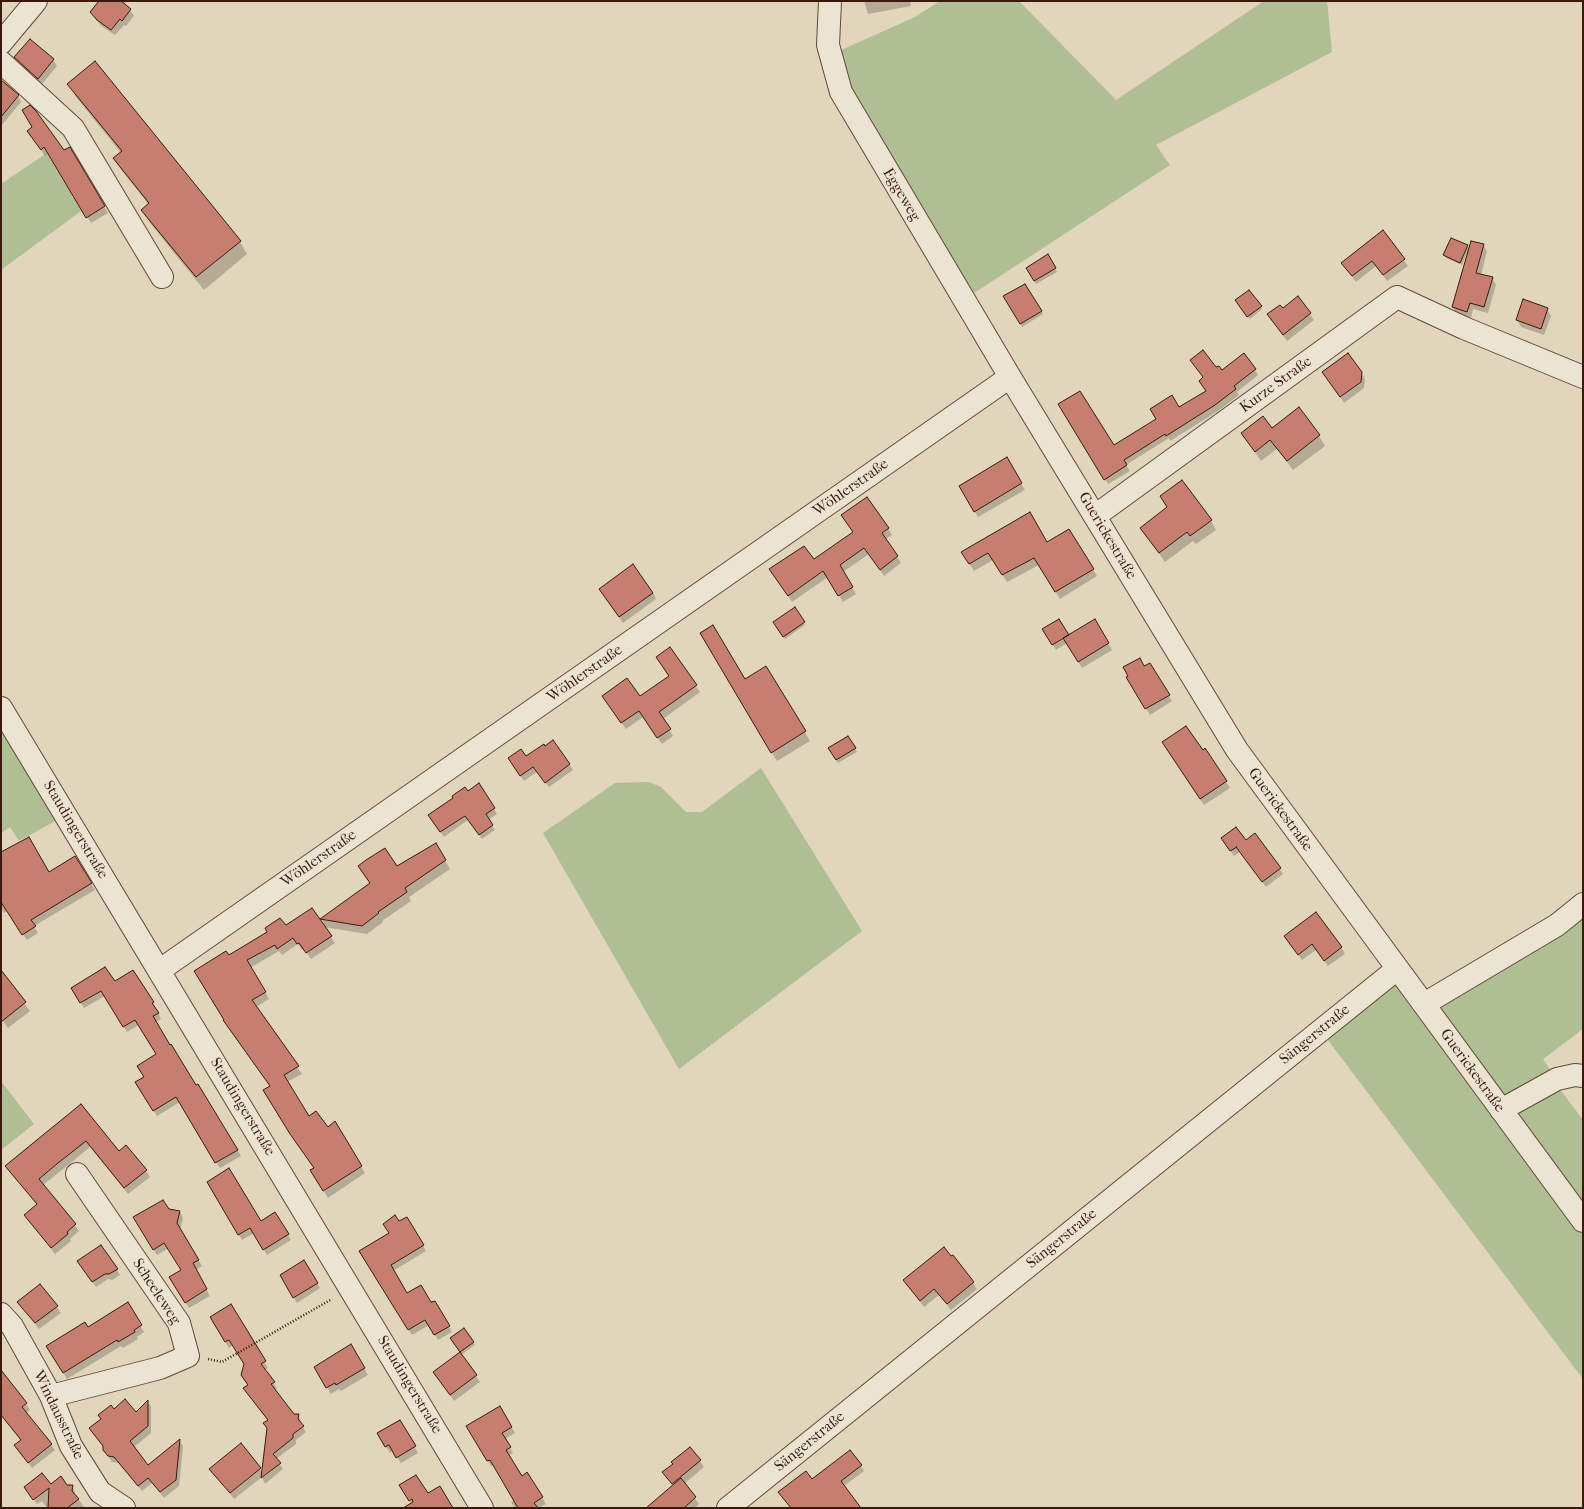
<!DOCTYPE html>
<meta charset="utf-8">
<style>
body{margin:0}
#map{position:relative;width:1584px;height:1509px;overflow:hidden;background:#e1d5bc;font-family:"IM FELL French Canon",serif}
canvas{display:block}
.frame{position:absolute;inset:0;border:2px solid #3a190c;pointer-events:none}
</style>
<div id="map">
<canvas width="1584" height="1509"></canvas>
<div class="frame"></div>
</div>
<script>
const context = document.querySelector('canvas').getContext('2d');
context.lineJoin = 'round';
function paint(path, color) {
  context.fillStyle = color;
  context.fill(path, 'evenodd');
}
function toPath(rows) {
  const path = new Path2D();
  for (const r of rows) {
    path.moveTo(r[0], r[1]);
    for (let i = 2; i < r.length; i += 2) path.lineTo(r[i], r[i + 1]);
  }
  return path;
}
function strokePath(path, color, width, dash) {
  context.strokeStyle = color;
  context.lineWidth = width;
  context.lineCap = dash ? 'butt' : 'round';
  context.setLineDash(dash || []);
  context.stroke(path);
}
function label(font, color, halo, rows, align = 'center') {
  context.font = font + ' "IM FELL French Canon",serif';
  context.lineWidth = 3;
  context.setLineDash([]);
  context.textBaseline = 'middle';
  context.strokeStyle = halo;
  context.fillStyle = color;
  for (const [text, x, y, turn = 0] of rows) {
    context.save();
    context.translate(x, y);
    context.rotate((+turn || 0) * Math.PI / 180);
    context.textAlign = isNaN(turn) ? turn : align;
    if (halo) context.strokeText(text, 0, 0);
    context.fillText(text, 0, 0);
    context.restore();
  }
}
const green = toPath([
 [940,1,1019,1,1116,100,1264,1,1327,1,1332,52,1156,145,1170,165,971,295,849,82,837,52,915,17],
 [47,153,81,211,1,270,1,184],
 [1,727,57,820,19,841,10,827,1,833],
 [761,768,862,931,679,1069,543,833,615,783,649,782,661,787,686,812,702,812],
 [1583,915,1583,1029,1543,1059,1553,1074,1503,1099,1446,1020,1441,1006],
 [1396,982,1583,1224,1583,1379,1325,1036],
 [1,1081,34,1124,1,1150],
 [1556,1084,1583,1120,1583,1206,1516,1115,1517,1106]
]);
const shadow = toPath([
 [98,1,127,1,124,5,130,10,134,16,126,26,124,25,115,35,101,26,91,12,99,3],
 [864,1,910,1,911,6,868,14],
 [16,57,53,59,57,66,42,84,19,64],
 [2,81,18,96,21,102,1,126],
 [69,84,240,242,247,254,204,290,150,223,143,210,149,205,122,171,114,159,121,153,76,97],
 [28,131,64,151,69,148,108,213,91,223,48,153,45,156],
 [1383,232,1408,266,1387,281,1376,266,1356,282,1346,269],
 [1483,245,1487,251,1481,275,1492,278,1496,285,1488,313,1473,309,1471,318,1456,314,1453,307,1468,253,1467,253,1462,265,1446,258,1444,255,1467,246,1469,250],
 [1048,256,1057,272,1036,284,1027,268],
 [1025,285,1043,314,1022,327,1005,297],
 [1298,298,1314,320,1287,341,1269,315,1283,309],
 [1238,303,1261,306,1262,309,1250,319],
 [1547,309,1551,316,1544,335,1521,327,1517,320],
 [1216,369,1222,371,1255,370,1258,375,1237,392,1239,395,1218,411,1170,441,1169,438,1126,465,1130,471,1108,484,1059,405,1114,446,1207,391],
 [1361,372,1365,379,1364,388,1344,403,1323,373],
 [1271,429,1319,436,1325,446,1293,470,1277,449,1261,461,1242,433],
 [1006,459,1025,490,978,517,960,487],
 [1211,521,1216,530,1196,544,1193,541,1165,562,1141,528],
 [888,528,892,535,886,539,901,563,884,576,869,554,843,572,856,594,843,602,828,577,792,602,774,575,813,561],
 [1069,530,1097,576,1060,599,1039,565,1007,582,993,560,974,571,962,552,1047,544],
 [653,593,656,599,623,623,604,595],
 [795,609,805,625,785,639,774,622],
 [1094,620,1112,650,1082,668,1067,643,1056,650,1044,630,1068,636],
 [670,649,700,692,663,719,673,736,662,744,643,717,626,729,607,702,640,697,670,676],
 [1149,664,1172,701,1150,715,1127,677],
 [766,667,810,741,777,761,738,697,745,680],
 [848,737,857,752,838,763,829,748],
 [553,741,573,770,549,787,537,772,524,781,512,764],
 [1167,749,1203,751,1205,750,1230,788,1204,805],
 [478,784,497,814,488,820,495,830,482,839,468,820,444,837,432,820],
 [1255,834,1283,874,1266,887,1240,852,1234,856,1226,844,1246,841],
 [435,844,450,869,409,897,411,901,382,921,383,922,367,934,324,927,335,943,311,959,304,949,302,950,298,944,282,955,279,951,250,968,269,999,256,1007,302,1074,287,1082,308,1118,327,1128,335,1123,365,1173,328,1198,311,1170,314,1168,295,1141,265,1090,271,1086,228,956,285,927,324,923,321,919,370,884,359,867,397,867],
 [1,854,48,873,75,857,95,890,34,926,38,933,27,940,7,911,4,913,1,907],
 [1285,936,1341,947,1345,954,1328,966,1316,950,1302,960],
 [1,972,30,1011,8,1028,1,1019],
 [114,983,153,1003,161,1019,156,1022,195,1087,198,1085,241,1156,220,1168,180,1102,157,1116,136,1082,145,1077,157,1054,139,1025,127,1032,105,996,84,1008,72,988],
 [81,1106,118,1153,146,1171,150,1177,128,1194,90,1147,62,1170,43,1185,79,1231,70,1239,71,1241,55,1254,25,1215,37,1205,6,1166],
 [208,1182,261,1222,275,1213,291,1240,267,1255,254,1233,242,1240],
 [168,1210,180,1212,183,1218,180,1230,202,1266,196,1270,210,1296,189,1308,171,1277,182,1270,169,1248,157,1255,135,1218],
 [407,1218,426,1251,393,1271,407,1295,431,1304,434,1302,452,1332,438,1340,429,1325,412,1335,360,1251,390,1233,399,1223],
 [101,1246,120,1275,112,1280,108,1279,96,1287,82,1266],
 [953,1256,977,1289,951,1310,939,1295,924,1307,904,1280],
 [304,1262,320,1288,297,1303,281,1276],
 [40,1285,61,1313,39,1329,19,1302],
 [127,1304,144,1332,137,1337,138,1339,123,1348,121,1346,67,1379,48,1347,88,1328],
 [231,1306,268,1368,264,1370,277,1388,275,1390,293,1415,298,1415,301,1421,301,1424,306,1432,296,1440,296,1444,276,1459,265,1474,265,1476,280,1464,283,1469,265,1484,262,1477,234,1499,211,1469,241,1444,263,1473,268,1421,244,1388,248,1385,245,1365,233,1345,229,1348,211,1318],
 [453,1341,473,1342,475,1345,461,1355,480,1382,454,1401,434,1372,461,1352],
 [351,1345,368,1375,341,1391,339,1389,331,1394,315,1367],
 [1,1376,26,1404,30,1410,26,1413,55,1450,32,1468,15,1446,22,1440,1,1415],
 [148,1402,151,1407,151,1433,134,1447,148,1466,180,1441,183,1446,179,1486,164,1498,152,1483,142,1491,119,1463,112,1462,104,1450,104,1447,90,1428,114,1410,136,1414],
 [500,1408,515,1433,505,1439,513,1453,508,1456,521,1477,527,1473,546,1504,538,1508,515,1508,511,1502,514,1500,493,1465,491,1466,468,1427],
 [400,1421,418,1453,401,1463,393,1451,390,1453,378,1434],
 [700,1461,704,1467,684,1484,699,1504,695,1508,654,1508,673,1486,664,1473],
 [861,1466,864,1471,844,1486,860,1508,791,1508,783,1498,812,1480],
 [401,1485,427,1495,452,1508,418,1508,413,1506],
 [51,1486,72,1486,75,1492,75,1495,85,1508,47,1508,42,1501,37,1504,29,1492]
]);
const building = toPath([
 [99,1,121,1,131,9,122,21,120,19,111,30,97,20,90,12,99,1],
 [30,39,54,59,38,79,14,57,30,39],
 [95,61,241,241,196,277,141,210,149,203,113,158,122,151,67,84,95,61],
 [1,80,19,95,1,117,1,80],
 [30,105,36,111,64,150,70,147,105,206,86,218,44,147,41,150,27,131,32,127,22,110,30,105],
 [1383,230,1405,259,1383,275,1372,261,1352,276,1341,263,1383,230],
 [1451,238,1468,245,1460,263,1443,255,1451,238],
 [1471,241,1484,244,1476,273,1493,277,1484,307,1470,303,1467,312,1452,307,1471,241],
 [1048,254,1056,268,1034,281,1026,268,1048,254],
 [1025,284,1042,311,1020,324,1003,296,1025,284],
 [1249,290,1262,306,1247,317,1235,300,1249,290],
 [1298,296,1311,313,1283,335,1267,314,1280,305,1283,308,1298,296],
 [1523,299,1548,308,1541,329,1516,320,1523,299],
 [1203,350,1216,367,1219,366,1222,370,1244,353,1256,369,1234,386,1236,389,1215,405,1166,436,1165,434,1124,460,1127,465,1104,480,1058,404,1080,391,1114,445,1156,419,1150,409,1172,395,1179,407,1206,391,1199,381,1203,377,1190,360,1203,350],
 [1348,353,1362,372,1361,382,1340,397,1322,372,1348,353],
 [1299,407,1320,435,1287,461,1270,440,1255,452,1241,433,1263,416,1272,428,1299,407],
 [1007,457,1022,483,974,512,959,486,1007,457],
 [1182,480,1212,520,1190,536,1187,532,1159,553,1140,528,1167,507,1160,496,1182,480],
 [867,497,889,528,882,533,898,556,880,570,864,548,840,565,853,587,838,596,823,571,788,596,769,569,804,546,814,559,853,532,841,515,867,497],
 [1030,512,1047,542,1069,529,1094,569,1055,592,1034,558,1002,575,988,553,969,564,961,552,1030,512],
 [633,564,653,593,619,617,599,589,633,564],
 [795,607,805,622,783,637,773,622,795,607],
 [1059,619,1069,635,1052,645,1042,629,1059,619],
 [1095,619,1109,643,1078,662,1063,638,1095,619],
 [713,625,745,679,766,666,806,731,771,753,700,633,713,625],
 [670,647,697,685,659,712,671,729,657,738,639,711,621,723,602,696,627,678,640,696,669,676,656,657,670,647],
 [1140,658,1144,666,1150,663,1170,695,1145,709,1126,677,1128,676,1123,667,1140,658],
 [1186,726,1203,750,1205,748,1227,781,1200,799,1162,742,1186,726],
 [848,736,856,748,836,760,828,748,848,736],
 [553,740,570,764,545,783,533,767,520,776,508,758,521,749,526,756,544,744,545,746,553,740],
 [479,783,495,808,486,814,493,825,479,835,465,816,440,832,428,815,453,798,452,796,465,787,468,791,479,783],
 [1236,827,1246,840,1255,833,1281,868,1262,882,1236,847,1237,847,1230,851,1221,838,1236,827],
 [29,837,49,872,75,856,92,883,31,920,36,926,22,935,1,902,1,852,29,837],
 [436,843,446,860,405,888,407,892,378,912,379,913,362,926,320,919,370,883,358,866,366,860,385,848,397,866,436,843],
 [312,908,332,936,306,953,299,943,297,944,293,938,277,949,275,945,247,960,266,992,252,1000,299,1066,284,1075,309,1116,316,1111,328,1127,335,1121,362,1166,323,1191,310,1170,314,1168,290,1134,263,1090,270,1086,223,1020,224,1020,194,971,226,951,229,955,267,932,265,928,280,918,286,925,312,908],
 [1316,912,1342,947,1324,961,1312,944,1298,955,1284,936,1316,912],
 [105,967,115,981,133,970,154,1002,152,1003,159,1013,153,1016,170,1045,171,1044,196,1085,198,1084,238,1150,215,1163,176,1097,153,1111,135,1082,144,1077,137,1066,156,1054,135,1020,123,1027,101,991,80,1003,71,988,105,967],
 [1,970,26,1002,1,1022,1,970],
 [81,1104,119,1151,126,1145,147,1170,124,1188,86,1141,58,1163,39,1179,76,1224,67,1232,68,1234,51,1248,24,1215,37,1204,5,1166,81,1104],
 [229,1168,261,1221,275,1212,289,1234,263,1250,250,1228,238,1235,207,1182,229,1168],
 [163,1200,169,1209,180,1211,177,1223,199,1260,193,1263,207,1289,185,1303,169,1277,181,1270,164,1243,153,1250,133,1217,163,1200],
 [395,1215,399,1221,407,1217,424,1245,391,1265,407,1293,421,1285,431,1302,435,1301,450,1326,434,1335,425,1320,408,1330,359,1251,389,1233,383,1224,395,1215],
 [101,1245,118,1269,109,1274,105,1274,92,1282,77,1261,101,1245],
 [944,1247,951,1256,953,1255,974,1282,947,1304,934,1289,920,1301,903,1280,944,1247],
 [304,1260,318,1283,293,1298,280,1275,304,1260],
 [40,1284,58,1306,35,1323,17,1302,40,1284],
 [128,1302,142,1325,134,1330,135,1332,118,1342,117,1340,63,1373,46,1346,85,1322,88,1327,128,1302],
 [231,1304,266,1361,261,1364,275,1382,271,1384,294,1414,299,1414,298,1419,304,1426,293,1434,293,1438,273,1454,281,1463,261,1478,267,1428,263,1423,268,1420,243,1388,248,1385,241,1375,244,1364,229,1340,225,1342,210,1317,231,1304],
 [464,1328,474,1342,460,1352,450,1338,464,1328],
 [351,1344,365,1368,336,1385,335,1383,326,1388,314,1367,351,1344],
 [460,1352,477,1375,450,1395,433,1372,460,1352],
 [1,1370,27,1403,22,1407,52,1444,28,1463,14,1445,21,1440,1,1415,1,1370],
 [125,1399,136,1412,148,1400,148,1426,130,1441,148,1465,180,1439,176,1480,160,1492,148,1478,138,1486,114,1457,108,1456,103,1450,103,1446,89,1428,101,1419,98,1415,111,1405,114,1409,125,1399],
 [500,1406,512,1427,502,1433,511,1447,506,1450,522,1476,527,1472,543,1497,534,1503,538,1508,518,1508,490,1460,487,1461,466,1426,500,1406],
 [400,1420,416,1446,396,1458,389,1445,385,1447,377,1433,400,1420],
 [241,1443,261,1468,230,1493,209,1469,241,1443],
 [690,1447,701,1460,672,1484,662,1472,673,1464,671,1462,690,1447],
 [850,1450,862,1465,841,1481,861,1508,791,1508,778,1492,806,1471,812,1479,850,1450],
 [42,1473,51,1484,61,1476,67,1485,73,1485,72,1491,79,1499,67,1508,48,1508,49,1488,33,1500,24,1487,42,1473],
 [416,1475,428,1493,440,1486,453,1508,403,1508,413,1502,412,1499,409,1501,399,1485,416,1475],
 [681,1478,696,1497,684,1508,646,1508,681,1478]
]);
const path = toPath([
 [208,1359,222,1362,332,1299]
]);
const minor = toPath([
 [830,1,828,45,841,92,1010,377,1237,750,1583,1221],
 [1,43,36,1],
 [1,62,73,128,162,277],
 [1095,516,1397,297,1464,328,1583,377],
 [1,708,482,1508],
 [160,970,1010,377],
 [1424,1004,1557,925,1583,904],
 [1501,1110,1557,1079,1575,1075,1583,1076],
 [1,1314,12,1326,51,1396,71,1446,100,1492,124,1508],
 [51,1396,160,1368,188,1356,179,1323,77,1174],
 [728,1508,1397,969]
]);
const streetNames = [
 ["Eggeweg",901,195,59],
 ["Kurze Straße",1276,385,-36],
 ["Wöhlerstraße",851,488,-35],
 ["Guerickestraße",1107,536,59],
 ["Wöhlerstraße",585,674,-35],
 ["Guerickestraße",1280,810,54],
 ["Staudingerstraße",75,830,59],
 ["Wöhlerstraße",319,859,-35],
 ["Sängerstraße",1315,1035,-39],
 ["Guerickestraße",1472,1071,54],
 ["Staudingerstraße",242,1107,59],
 ["Sängerstraße",1062,1239,-39],
 ["Scheeleweg",156,1292,57],
 ["Staudingerstraße",409,1385,59],
 ["Windausstraße",58,1415,64],
 ["Sängerstraße",810,1442,-39]
];
paint(green, '#afbe93');
paint(shadow, '#0003');
paint(building, '#c67f6f');
strokePath(building, '#3a190c', 1);
strokePath(minor, '#644838', 24);
strokePath(path, '#3a190c', 2.5, [1, 2]);
strokePath(minor, '#ece4d3', 22);
label('15px', '#3a190c', '#ece4d3', streetNames);
</script>
